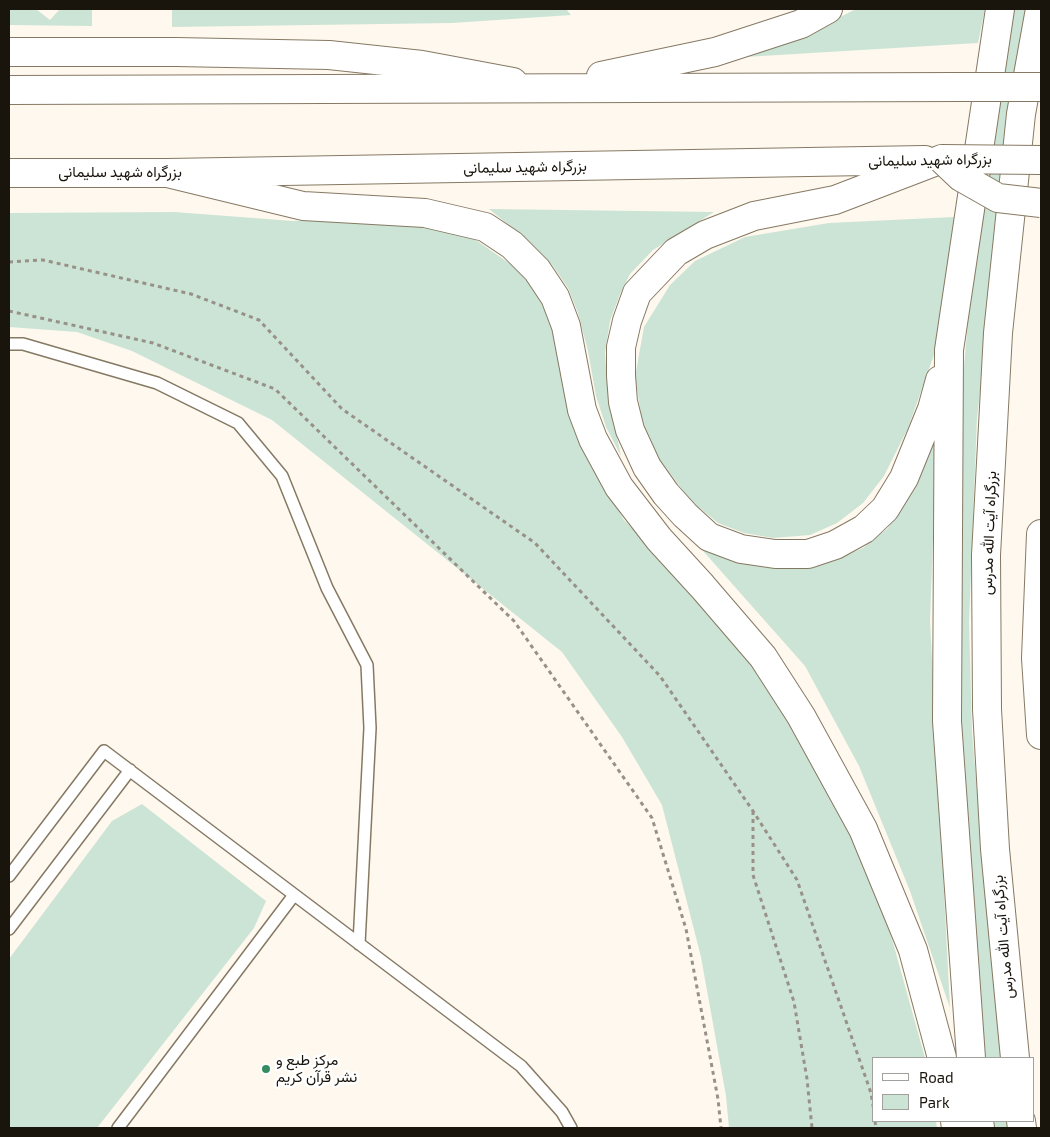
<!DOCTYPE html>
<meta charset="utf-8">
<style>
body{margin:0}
#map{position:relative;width:1050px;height:1137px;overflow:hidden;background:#fef8ee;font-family:"Exo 2",sans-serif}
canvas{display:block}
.frame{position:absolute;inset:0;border:10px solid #19140c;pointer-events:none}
.legend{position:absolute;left:872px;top:1057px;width:162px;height:65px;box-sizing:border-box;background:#fff;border:1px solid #a3a19e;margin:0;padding:6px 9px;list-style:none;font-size:15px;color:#19140c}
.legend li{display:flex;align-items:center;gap:10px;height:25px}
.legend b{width:25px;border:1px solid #a3a19e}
</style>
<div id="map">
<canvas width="1050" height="1137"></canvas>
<div class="frame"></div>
<ul class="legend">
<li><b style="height:6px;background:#fff"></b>Road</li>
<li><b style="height:14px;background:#cce4d5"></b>Park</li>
</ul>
</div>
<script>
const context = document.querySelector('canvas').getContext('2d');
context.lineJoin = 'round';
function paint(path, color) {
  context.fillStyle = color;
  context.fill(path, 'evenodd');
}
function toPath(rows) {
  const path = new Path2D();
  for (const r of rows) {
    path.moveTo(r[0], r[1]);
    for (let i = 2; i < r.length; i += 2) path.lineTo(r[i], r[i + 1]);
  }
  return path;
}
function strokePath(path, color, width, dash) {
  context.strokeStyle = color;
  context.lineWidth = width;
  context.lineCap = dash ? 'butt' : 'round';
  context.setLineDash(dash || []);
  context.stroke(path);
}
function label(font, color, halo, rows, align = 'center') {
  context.font = font + ' "Exo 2",Vazirmatn,sans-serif';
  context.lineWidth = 5;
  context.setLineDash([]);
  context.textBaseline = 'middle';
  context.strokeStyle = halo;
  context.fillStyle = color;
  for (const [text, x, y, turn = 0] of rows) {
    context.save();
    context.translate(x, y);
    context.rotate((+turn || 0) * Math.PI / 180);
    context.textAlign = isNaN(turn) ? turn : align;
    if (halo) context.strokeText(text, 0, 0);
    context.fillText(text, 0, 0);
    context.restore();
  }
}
const green = toPath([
 [9,9,36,9,50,20,60,9,92,9,92,26,9,25],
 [172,9,566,9,571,15,452,23,172,27],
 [856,9,985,9,978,43,745,57,805,35],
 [1009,9,1026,9,993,278,977,418,969,622,972,731,990,947,1002,1058,980,1058,952,707,957,448,969,309],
 [489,209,714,212,653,250,630,274,620,294,610,321,605,353,608,393,621,456,606,427,596,396,588,351,578,313,568,288,553,266,533,245],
 [174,212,293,221,408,220,470,236,519,270,544,301,559,347,568,398,583,451,624,520,677,574,759,674,820,769,861,850,892,939,925,1058,874,1058,874,1121,936,1121,937,1128,729,1128,726,1096,701,957,662,805,622,737,562,652,272,420,132,351,77,332,9,327,9,213],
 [954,217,936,349,908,428,884,476,863,503,837,523,810,535,773,538,744,533,718,523,689,499,659,458,642,420,635,377,644,327,670,285,695,261,745,237,829,223],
 [937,423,930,621,950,1008,910,891,859,766,805,666,657,499,744,562,785,569,812,567,837,559,863,548,888,528],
 [142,804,266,901,254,928,97,1128,9,1128,9,959,112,821],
 [986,1121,1009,1121,1009,1128,987,1128]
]);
const path = toPath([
 [9,262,43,260,191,294,259,320,342,409,535,543,660,676,753,811,797,880,871,1093,874,1111],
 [9,311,153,343,275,389,514,621,652,818,686,929,718,1099,721,1128],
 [753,811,753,875,794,1002,807,1079,812,1128],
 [875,1121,876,1128]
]);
const lane = toPath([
 [9,344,23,344,157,383,238,423,282,476,327,588,367,665,370,728,359,944],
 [9,876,104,751,521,1066,562,1112,571,1128],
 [9,929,130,770],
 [118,1128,294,895]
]);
const secondary = toPath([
 [9,52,176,52,329,55,422,65,513,82]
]);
const highway = toPath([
 [601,76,715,52,801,24,828,9],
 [9,90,957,87],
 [9,173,167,173,925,160],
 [167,173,303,206,425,213,485,227,512,245,537,270,555,297,566,326,582,410,593,439,619,487,659,539,702,586,763,657,801,716,863,829,913,950,942,1058],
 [940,380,932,409,904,478,885,509,864,529,835,545,808,554,775,554,741,549,709,537,685,515,666,494,647,467,630,430,623,402,621,376,621,347,627,321,637,293,676,252,705,235,754,216,835,200,942,159],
 [1041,534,1036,658,1041,735],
 [971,1058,947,721,949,350,1000,9],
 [1015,1058,995,849,987,709,986,555,998,333,1021,114,1040,9],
 [955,1121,956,1128],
 [979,1121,980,1128],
 [1021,1121,1022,1128]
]);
const highwayBridge = toPath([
 [957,87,1041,87],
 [942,159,961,177,998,198,1041,203],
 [942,159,1041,160]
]);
const markers = [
 [266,1069,5,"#358c60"]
];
const streetNames = [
 ["بزرگراه شهید سلیمانی",930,160,-1],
 ["بزرگراه شهید سلیمانی",525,167,-1],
 ["بزرگراه شهید سلیمانی",120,172],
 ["بزرگراه آیت الله مدرس",989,533,-88],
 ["بزرگراه آیت الله مدرس",1003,937,-95]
];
const poiNames = [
 ["مرکز طبع و",276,1060],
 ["نشر قرآن کریم",276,1077]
];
paint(green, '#cce4d5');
strokePath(lane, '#867963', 14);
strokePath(secondary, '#867963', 30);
strokePath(highway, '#867963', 30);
strokePath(path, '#979188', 3, [4, 4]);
strokePath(lane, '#fff', 11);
strokePath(secondary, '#fff', 28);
strokePath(highway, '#fff', 28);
strokePath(highwayBridge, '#867963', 30, []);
strokePath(highwayBridge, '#fff', 28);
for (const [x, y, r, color] of markers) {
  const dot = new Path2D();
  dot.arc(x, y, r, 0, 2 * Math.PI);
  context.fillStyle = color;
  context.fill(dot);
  strokePath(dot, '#fff', 2);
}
label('15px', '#19140c', '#fff', streetNames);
label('15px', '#19140c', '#fff', poiNames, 'left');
</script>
